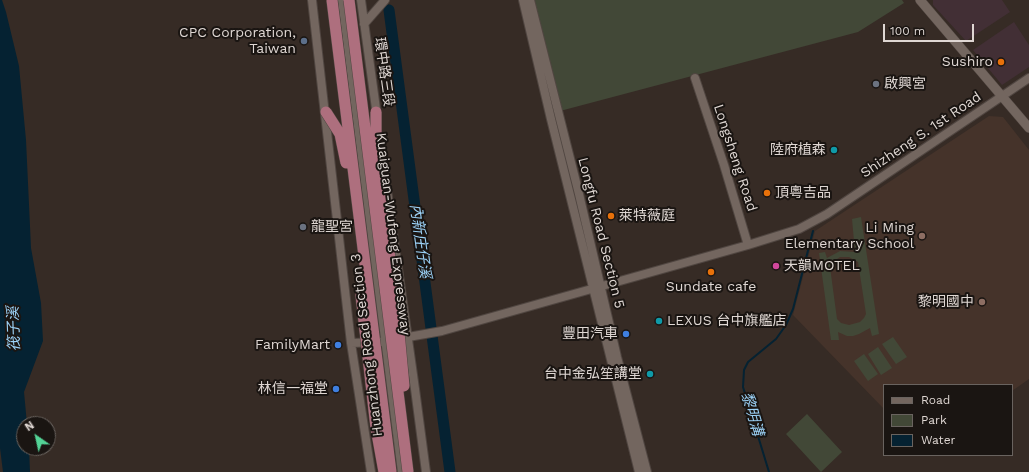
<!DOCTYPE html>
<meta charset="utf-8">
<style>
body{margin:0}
#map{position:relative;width:1029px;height:472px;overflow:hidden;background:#362b25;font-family:"Work Sans",sans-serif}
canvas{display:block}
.legend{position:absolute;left:883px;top:384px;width:130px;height:72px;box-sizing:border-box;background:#1a1512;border:1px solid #69635f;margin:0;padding:5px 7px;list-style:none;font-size:12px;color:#dfd7d3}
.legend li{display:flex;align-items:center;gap:8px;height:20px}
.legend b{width:20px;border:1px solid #69635f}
.north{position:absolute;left:16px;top:416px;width:40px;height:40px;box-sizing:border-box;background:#1a1512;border:1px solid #69635f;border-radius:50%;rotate:326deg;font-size:11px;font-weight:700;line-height:16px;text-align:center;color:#dfd7d3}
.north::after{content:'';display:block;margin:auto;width:14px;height:18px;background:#53d396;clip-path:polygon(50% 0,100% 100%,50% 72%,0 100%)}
.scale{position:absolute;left:883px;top:24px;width:91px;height:18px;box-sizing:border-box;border:2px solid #dfd7d3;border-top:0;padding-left:5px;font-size:12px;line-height:14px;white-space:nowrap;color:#dfd7d3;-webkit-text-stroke:3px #1a1512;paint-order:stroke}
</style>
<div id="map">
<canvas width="1029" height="472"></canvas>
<ul class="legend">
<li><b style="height:5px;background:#73665f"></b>Road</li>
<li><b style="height:11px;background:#424837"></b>Park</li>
<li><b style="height:11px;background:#052232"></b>Water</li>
</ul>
<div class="north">N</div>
<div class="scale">100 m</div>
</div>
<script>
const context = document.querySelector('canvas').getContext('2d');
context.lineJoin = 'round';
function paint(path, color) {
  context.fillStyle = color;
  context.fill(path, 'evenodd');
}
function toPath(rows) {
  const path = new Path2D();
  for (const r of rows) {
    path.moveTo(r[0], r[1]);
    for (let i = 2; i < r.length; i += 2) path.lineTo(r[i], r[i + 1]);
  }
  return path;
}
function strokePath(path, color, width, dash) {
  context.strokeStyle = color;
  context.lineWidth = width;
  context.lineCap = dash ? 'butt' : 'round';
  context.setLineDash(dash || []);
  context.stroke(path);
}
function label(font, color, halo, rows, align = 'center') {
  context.font = font + ' "Work Sans","Noto Sans TC",sans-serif';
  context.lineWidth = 4;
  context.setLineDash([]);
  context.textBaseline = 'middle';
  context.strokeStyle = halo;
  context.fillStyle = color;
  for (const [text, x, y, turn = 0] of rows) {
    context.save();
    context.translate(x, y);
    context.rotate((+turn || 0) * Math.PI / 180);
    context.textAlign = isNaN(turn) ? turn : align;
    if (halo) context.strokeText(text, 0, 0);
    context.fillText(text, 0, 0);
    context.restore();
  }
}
const commercial = toPath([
 [933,0,1002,0,1010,12,966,41,933,5],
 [1014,22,1029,45,1029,67,1002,85,973,50]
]);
const built = toPath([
 [989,116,1003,117,1029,150,1029,379,1012,391,1012,385,884,385,884,409,793,315,815,231]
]);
const green = toPath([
 [533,0,902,0,904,3,858,32,560,111],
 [861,217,879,334,872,336,870,328,859,334,853,336,847,336,838,332,839,340,831,340,819,253,825,252,827,258,840,251,855,252,852,219],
 [840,257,849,257,858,262,866,314,864,318,860,322,849,325,841,323,837,319,830,267,831,263],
 [893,337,907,357,896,364,882,344],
 [878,347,892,368,881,375,868,354],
 [864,354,878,374,868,381,854,361],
 [807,414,842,452,821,472,786,434]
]);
const water = toPath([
 [0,0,2,0,6,12,19,66,26,140,31,248,41,303,43,341,24,392,27,424,24,424,24,448,29,448,30,472,3,472,0,448]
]);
const stream = toPath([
 [769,472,743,387,744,370,748,362,776,339,786,325,793,309,813,231]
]);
const river = toPath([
 [389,10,450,472]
]);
const tertiary = toPath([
 [312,0,351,343,371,472],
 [342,0,402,472],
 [361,0,377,116],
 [523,0,551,119,639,472],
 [530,0,579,194,617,357,647,472],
 [364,24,385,0],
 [695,78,724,165,748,245],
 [383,162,415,389,426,472],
 [351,343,380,342,442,331,748,245,799,229,827,214,1029,78]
]);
const secondary = toPath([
 [920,0,1029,128]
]);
const trunkBridge = toPath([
 [332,0,391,472],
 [349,0,408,472],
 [326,112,340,134,346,163],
 [376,112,376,144,399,332,404,386],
 [361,295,376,428,384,472]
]);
const markers = [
 [304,41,4,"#5c6f8a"],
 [1001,62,4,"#e8710a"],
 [876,84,4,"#6b7280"],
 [834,150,4,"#0f9aa8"],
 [767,193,4,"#e8710a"],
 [611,216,4,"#e8710a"],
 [303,227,4,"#6b7280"],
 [922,236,4,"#8d6e63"],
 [776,266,4,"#d1479c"],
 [711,272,4,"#e8710a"],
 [982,302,4,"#8d6e63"],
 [659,321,4,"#0f9aa8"],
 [626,334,4,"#3f7fe0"],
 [338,345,4,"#3f7fe0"],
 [650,374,4,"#0f9aa8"],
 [336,389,4,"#3f7fe0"]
];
const poiNames = [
 ["CPC Corporation,",296,33],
 ["Taiwan",296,49],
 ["Sushiro",993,62],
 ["啟興宮",884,84,"left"],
 ["陸府植森",826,150],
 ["頂粵吉品",775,193,"left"],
 ["萊特薇庭",619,216,"left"],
 ["龍聖宮",311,227,"left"],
 ["Li Ming",914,228],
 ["Elementary School",914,244],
 ["天韻MOTEL",784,266,"left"],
 ["Sundate cafe",711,287,"center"],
 ["黎明國中",974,302],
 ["LEXUS 台中旗艦店",667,321,"left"],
 ["豐田汽車",618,334],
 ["FamilyMart",330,345],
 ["台中金弘笙講堂",642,374],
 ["林信一福堂",328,389]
];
const streetNames = [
 ["環中路三段",384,72,82],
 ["Shizheng S. 1st Road",921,135,-34],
 ["Longsheng Road",735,158,72],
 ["Longfu Road Section 5",601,233,76],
 ["Kuaiguan-Wufeng Expressway",393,234,83],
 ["Huanzhong Road Section 3",367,345,-97]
];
const waterNames = [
 ["內新庄仔溪",420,241,82],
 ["筏子溪",14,329,-92],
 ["黎明溝",752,414,74]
];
paint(commercial, '#422f35');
paint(built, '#45332a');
paint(green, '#424837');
paint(water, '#052232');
strokePath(stream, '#052232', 2);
strokePath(river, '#052232', 11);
strokePath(tertiary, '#504641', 10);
strokePath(secondary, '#504641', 10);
strokePath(tertiary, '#73665f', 8);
strokePath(secondary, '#73665f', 9);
strokePath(trunkBridge, '#504641', 12, []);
strokePath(trunkBridge, '#ae6f7e', 11);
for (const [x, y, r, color] of markers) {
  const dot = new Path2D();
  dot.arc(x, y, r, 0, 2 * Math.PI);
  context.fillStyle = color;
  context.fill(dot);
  strokePath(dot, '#1a1512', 1.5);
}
label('14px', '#dfd7d3', '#1a1512', poiNames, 'right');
label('14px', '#dfd7d3', '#1a1512', streetNames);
label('italic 15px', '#9bd1f6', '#1a1512', waterNames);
</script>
